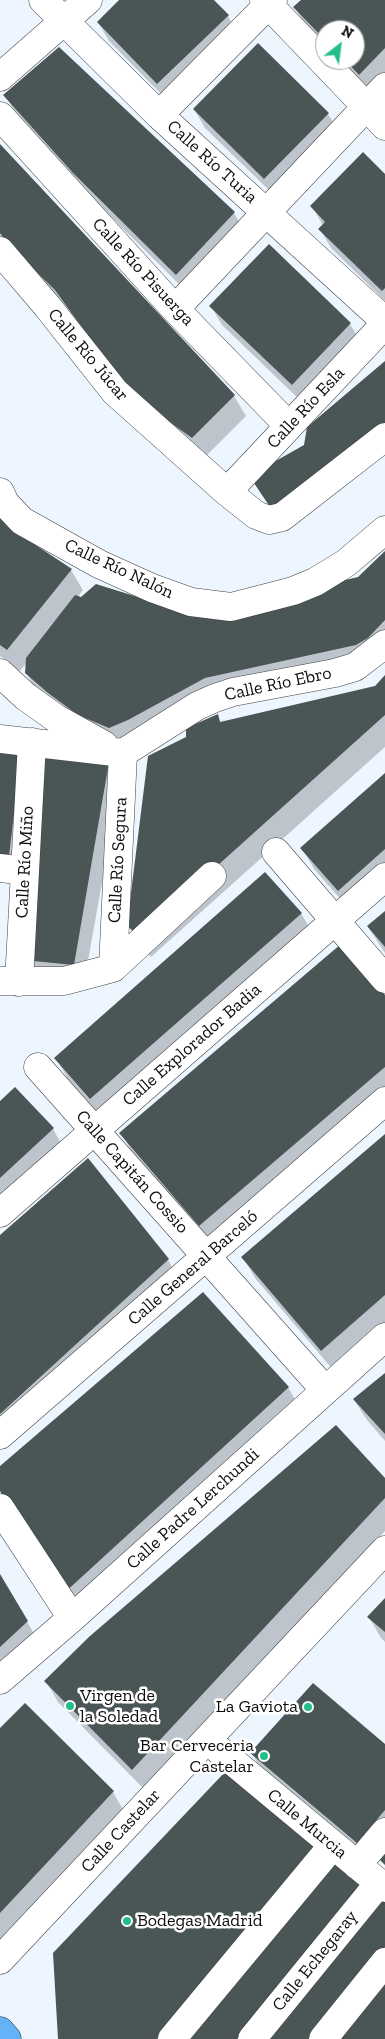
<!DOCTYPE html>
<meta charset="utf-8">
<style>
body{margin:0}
#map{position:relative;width:385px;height:2039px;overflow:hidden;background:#edf6ff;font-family:"Zilla Slab",serif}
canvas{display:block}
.north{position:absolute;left:315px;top:20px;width:50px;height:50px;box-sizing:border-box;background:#fff;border:1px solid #9e9e9e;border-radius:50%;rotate:30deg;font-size:14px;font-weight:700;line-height:20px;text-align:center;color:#0d0d0d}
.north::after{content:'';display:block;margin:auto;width:18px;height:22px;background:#25be8a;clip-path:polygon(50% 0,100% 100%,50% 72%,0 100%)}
</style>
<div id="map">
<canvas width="385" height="2039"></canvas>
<div class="north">N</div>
</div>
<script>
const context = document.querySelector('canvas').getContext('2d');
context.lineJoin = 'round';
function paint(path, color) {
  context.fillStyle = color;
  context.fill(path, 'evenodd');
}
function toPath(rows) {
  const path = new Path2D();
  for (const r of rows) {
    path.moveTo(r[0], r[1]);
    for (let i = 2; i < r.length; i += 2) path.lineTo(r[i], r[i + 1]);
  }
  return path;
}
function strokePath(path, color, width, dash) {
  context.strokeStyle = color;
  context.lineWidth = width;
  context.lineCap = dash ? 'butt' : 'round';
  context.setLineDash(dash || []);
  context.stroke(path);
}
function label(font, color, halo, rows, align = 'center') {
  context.font = font + ' "Zilla Slab",serif';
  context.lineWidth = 5;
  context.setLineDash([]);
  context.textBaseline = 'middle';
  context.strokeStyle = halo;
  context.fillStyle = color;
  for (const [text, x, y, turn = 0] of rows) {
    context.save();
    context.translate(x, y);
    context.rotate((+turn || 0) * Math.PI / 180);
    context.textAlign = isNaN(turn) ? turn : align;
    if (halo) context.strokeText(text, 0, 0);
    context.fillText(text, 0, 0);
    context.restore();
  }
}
const shadow = toPath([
 [121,0,212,0,228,16,238,35,169,102,109,41,98,22],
 [303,0,385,0,385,77,370,92,339,60,355,60,355,30,325,30,325,46,306,26,295,8],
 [5,95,234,213,245,232,188,293,86,192,16,114],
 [194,109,328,114,339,132,276,197,205,128],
 [0,146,234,396,246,416,204,458,142,414,68,311,23,266,0,236],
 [385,176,385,301,331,248,320,229,323,226,312,206],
 [211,306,350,324,361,342,303,403,222,325],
 [385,363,385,455,329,499,284,528,255,483,305,445],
 [0,516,24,539,71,570,83,590,78,597,172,610,359,578,385,553,385,653,217,699,140,741,92,736,38,694,26,672,27,662,20,671,0,656],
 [385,677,385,747,151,957,141,947,129,925,187,738,217,716,221,723,376,687],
 [0,754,20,755,19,874,0,872],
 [109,763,120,782,84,983,36,978,25,959],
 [385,774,385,881,351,911,314,869,302,848],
 [385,912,385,953,368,927],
 [301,913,313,934,103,1119,68,1079,56,1058],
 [385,997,385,1098,211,1246,133,1154,121,1133],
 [0,1102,53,1129,63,1147,0,1207],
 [385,1135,385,1326,334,1371,255,1278,243,1257],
 [0,1237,168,1260,180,1281,0,1446],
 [385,1375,385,1441,367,1420,354,1400],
 [288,1387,300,1408,74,1615,0,1489,0,1468],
 [385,1480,385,1531,145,1790,58,1702,46,1681],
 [0,1576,39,1642,0,1680],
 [385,1600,385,1642,381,1638,369,1617],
 [0,1729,113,1792,125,1813,0,1945],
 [385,1746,385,1841,369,1861,262,1772,252,1753]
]);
const building = toPath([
 [119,0,214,0,229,15,157,84,97,22],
 [301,0,385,0,385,48,359,75,345,60,355,60,355,30,325,30,325,40,293,7],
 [258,43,329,113,264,179,193,109],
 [59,47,235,212,176,275,73,173,3,95],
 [0,144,235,395,192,438,129,393,55,290,9,245,0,233],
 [363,152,385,174,385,288,382,291,318,229,325,222,310,206],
 [269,244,351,323,292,385,209,306],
 [385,361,385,426,272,510,254,483,265,467,304,445,307,427],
 [0,514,25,538,72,569,7,650,0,645],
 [385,551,385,620,368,638,356,645,205,678,128,720,109,728,78,715,48,693,25,673,26,658,75,595,81,597,96,584,173,608,308,589,358,577],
 [385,675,385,715,138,937,127,925,148,756,186,737,186,728,218,714,220,722,375,686],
 [0,752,21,754,9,856,0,855],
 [44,752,109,762,74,965,23,960],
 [385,773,385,849,338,891,300,848],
 [265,872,302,913,90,1099,54,1058],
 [385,911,385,947,367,926],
 [341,944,385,995,385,1067,199,1226,119,1133],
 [15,1087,54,1128,0,1178,0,1101],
 [385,1134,385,1295,321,1351,241,1257],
 [88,1158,169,1259,0,1414,0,1235],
 [203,1292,289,1387,62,1595,0,1491,0,1466],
 [385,1373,385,1434,353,1399],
 [336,1425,385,1478,385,1498,132,1770,44,1681,90,1636],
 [0,1574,28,1621,0,1647],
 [385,1598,385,1632,367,1617],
 [313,1683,385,1744,385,1810,357,1843,250,1753],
 [25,1703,114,1791,0,1913,0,1728],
 [225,1772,317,1849,157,2039,58,2039,53,1953],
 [385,1853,385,1865,379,1859],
 [338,1856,370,1882,237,2039,188,2039],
 [379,1894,385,1898,385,1947,311,2039,260,2039],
 [385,1976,385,2039,335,2039]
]);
const minor = toPath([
 [43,0,159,115,385,321],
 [264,0,385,126],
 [0,77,88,0],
 [159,115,273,0],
 [0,116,175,309,289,426],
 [0,251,47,306,115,392,227,492,256,515,269,520,282,517,385,437],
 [175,309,385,87],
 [0,492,5,503,22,521,99,564,152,588,191,602,231,607,293,591,315,582,346,563,385,530],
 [227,492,385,324],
 [0,673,26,697,57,719,104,745],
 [0,739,123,753,197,706,215,698,233,692,335,673,355,667,385,644],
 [276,852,385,979],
 [0,868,24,871],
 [113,968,123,753],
 [0,981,64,981,113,968,212,876],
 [19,982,32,742],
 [38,1067,325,1390],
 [0,1213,385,877],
 [0,1435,385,1101],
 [0,1508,72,1618],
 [0,1680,72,1618,385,1337],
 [207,1740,385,1888],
 [357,1865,385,1832],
 [0,1960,385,1550],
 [172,2039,333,1845],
 [252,2039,379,1883],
 [323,2039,385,1962]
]);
const major = toPath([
 [0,2031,7,2039]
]);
const markers = [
 [70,1706,5,"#25be8a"],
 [308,1707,5,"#25be8a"],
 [264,1756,5,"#25be8a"],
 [127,1921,5,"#25be8a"]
];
const streetNames = [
 ["Calle Río Turia",212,162,42],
 ["Calle Río Pisuerga",143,272,47],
 ["Calle Río Júcar",88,355,50],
 ["Calle Río Esla",306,408,-47],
 ["Calle Río Nalón",119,569,25],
 ["Calle Río Ebro",278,684,-12],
 ["Calle Río Segura",118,860,-87],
 ["Calle Río Miño",25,862,-87],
 ["Calle Explorador Badia",192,1045,-41],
 ["Calle Capitán Cossio",132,1172,48],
 ["Calle General Barceló",193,1268,-41],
 ["Calle Padre Lerchundi",193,1509,-42],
 ["Calle Murcia",307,1824,40],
 ["Calle Castelar",121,1831,-47],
 ["Calle Echegaray",315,1961,-51]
];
const poiNames = [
 ["Virgen de",80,1696],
 ["la Soledad",80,1717],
 ["La Gaviota",298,1707,"right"],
 ["Bar Cerveceria",254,1746,"right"],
 ["Castelar",254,1767,"right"],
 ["Bodegas Madrid",137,1921]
];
paint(shadow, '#0003');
paint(building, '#4a5556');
strokePath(minor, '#404040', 29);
strokePath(major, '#1e1e1e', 29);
strokePath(minor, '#fff', 28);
strokePath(major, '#64b3f9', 28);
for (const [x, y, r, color] of markers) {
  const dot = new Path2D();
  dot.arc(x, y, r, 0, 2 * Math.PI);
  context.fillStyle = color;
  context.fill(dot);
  strokePath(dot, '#fff', 2);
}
label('18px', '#0d0d0d', '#fff', streetNames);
label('18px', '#0d0d0d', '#fff', poiNames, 'left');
</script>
